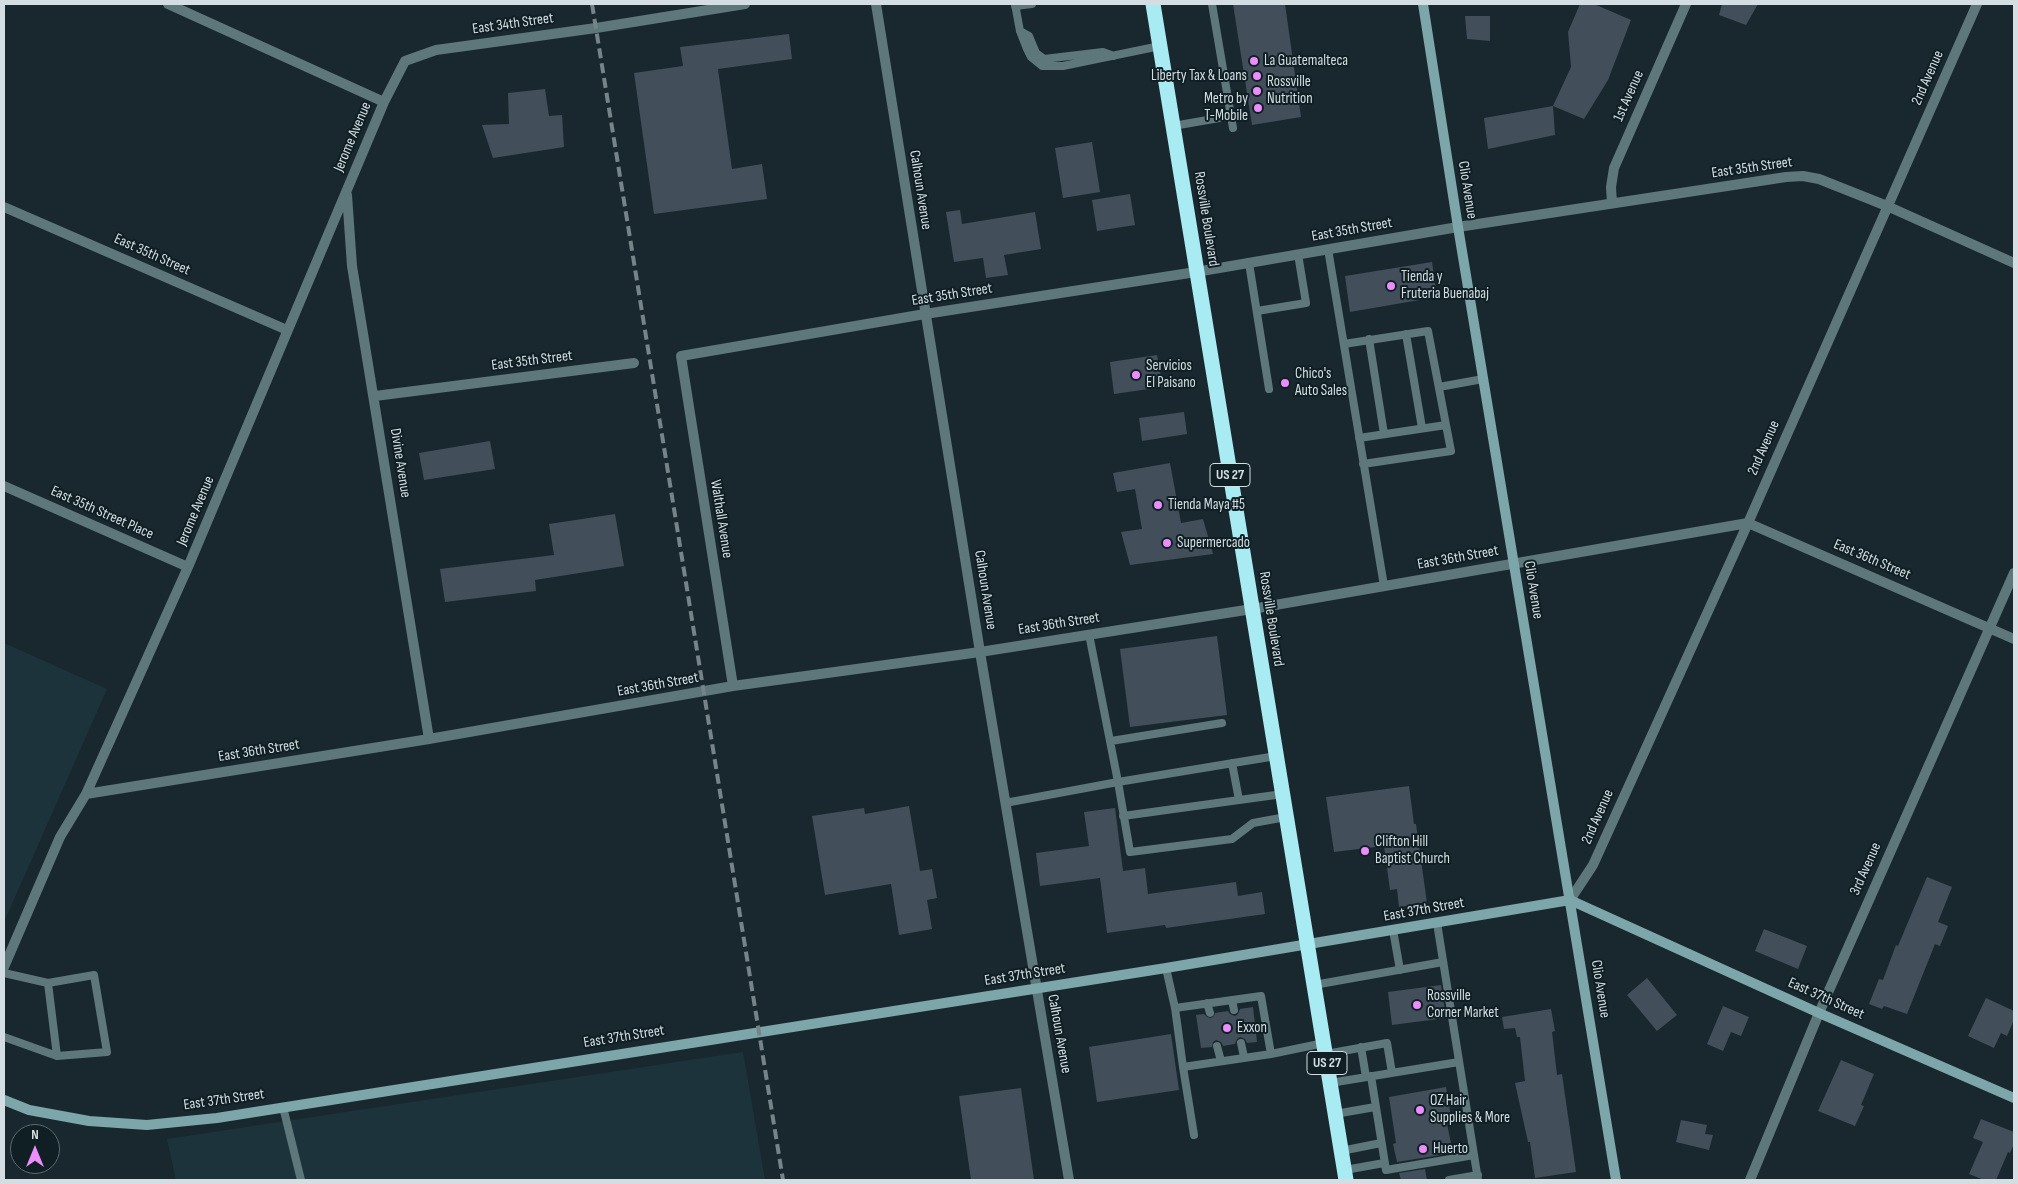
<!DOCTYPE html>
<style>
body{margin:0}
#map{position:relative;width:2018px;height:1184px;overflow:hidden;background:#19282e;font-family:"Sofia Sans Condensed",sans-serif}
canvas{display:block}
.frame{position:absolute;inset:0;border:5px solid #d4dee2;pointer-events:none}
.north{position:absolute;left:10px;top:1124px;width:50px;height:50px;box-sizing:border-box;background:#0f1f24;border:1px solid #5e6b70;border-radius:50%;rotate:0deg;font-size:14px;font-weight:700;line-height:20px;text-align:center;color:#d4dee2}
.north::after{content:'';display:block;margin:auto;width:18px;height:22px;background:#eb8dfc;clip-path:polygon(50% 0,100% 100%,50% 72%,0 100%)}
</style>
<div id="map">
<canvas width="2018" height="1184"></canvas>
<div class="frame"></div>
<div class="north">N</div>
</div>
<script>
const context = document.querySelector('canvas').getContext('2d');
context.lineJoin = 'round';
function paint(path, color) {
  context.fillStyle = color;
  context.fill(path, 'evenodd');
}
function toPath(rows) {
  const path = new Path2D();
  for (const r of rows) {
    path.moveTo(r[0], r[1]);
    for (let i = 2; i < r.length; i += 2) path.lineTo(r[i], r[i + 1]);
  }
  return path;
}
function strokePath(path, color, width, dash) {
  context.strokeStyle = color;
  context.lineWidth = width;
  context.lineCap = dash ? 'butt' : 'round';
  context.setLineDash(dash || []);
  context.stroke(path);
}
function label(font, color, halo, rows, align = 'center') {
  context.font = font + ' "Sofia Sans Condensed",sans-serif';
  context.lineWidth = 4;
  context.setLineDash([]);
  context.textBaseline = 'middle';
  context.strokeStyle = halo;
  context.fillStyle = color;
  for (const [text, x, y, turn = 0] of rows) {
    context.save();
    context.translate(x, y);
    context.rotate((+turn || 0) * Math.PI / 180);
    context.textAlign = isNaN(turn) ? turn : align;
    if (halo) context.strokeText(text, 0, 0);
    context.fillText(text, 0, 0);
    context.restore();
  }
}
const built = toPath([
 [4,643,107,689,4,922],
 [743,1052,765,1180,176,1180,167,1139]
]);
const building = toPath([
 [1233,4,1285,4,1301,117,1252,125],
 [1580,4,1594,4,1631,20,1608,80,1584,119,1553,106,1571,67,1568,32],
 [1722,4,1758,4,1746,25,1719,15],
 [1465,16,1490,16,1490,41,1467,39],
 [789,34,792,59,718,69,732,169,762,164,767,199,654,214,634,73,683,66,680,47],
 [545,89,549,116,562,115,564,147,493,158,482,125,509,124,508,93],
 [1553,106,1555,135,1488,149,1484,118],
 [1092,142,1100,192,1063,198,1055,148],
 [1130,194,1135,225,1097,231,1092,200],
 [960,210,962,224,1035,212,1041,249,1004,255,1008,275,986,278,983,258,954,262,946,212],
 [1432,262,1437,297,1350,312,1345,276],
 [1157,355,1163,387,1114,394,1110,362],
 [1184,412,1187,434,1142,441,1139,418],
 [490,441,495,469,424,480,419,453],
 [1170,463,1181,523,1203,519,1213,554,1130,565,1121,532,1142,529,1135,489,1117,492,1113,473],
 [615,514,624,566,535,580,536,591,445,602,440,569,554,555,549,524],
 [1217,636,1227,715,1130,727,1120,649],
 [1409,786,1414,824,1416,824,1427,903,1399,907,1397,889,1390,890,1384,846,1334,852,1326,797],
 [909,806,920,871,932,869,937,898,927,900,932,929,899,935,891,884,825,895,812,816,864,808,865,814],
 [1115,808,1123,871,1145,868,1148,894,1236,882,1238,896,1262,892,1265,914,1166,928,1165,925,1107,933,1100,878,1040,886,1036,853,1089,846,1084,812],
 [1927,877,1952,887,1938,922,1948,926,1940,946,1935,944,1907,1014,1884,1006,1882,1009,1869,1004,1879,979,1883,980,1896,945,1898,946],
 [1764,929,1807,946,1798,969,1755,951],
 [1647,978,1677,1015,1657,1031,1627,995],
 [1441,985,1446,1018,1392,1025,1388,992],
 [1986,998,2014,1011,2014,1020,2007,1036,2001,1033,1994,1048,1968,1036],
 [1723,1006,1749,1017,1741,1036,1731,1032,1723,1051,1707,1044],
 [1253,1007,1257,1042,1247,1043,1245,1039,1240,1037,1237,1039,1235,1044,1223,1046,1221,1042,1216,1040,1213,1042,1212,1047,1201,1048,1196,1015,1204,1014,1207,1017,1211,1018,1214,1016,1215,1013,1228,1011,1230,1014,1235,1016,1238,1014,1240,1009],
 [1551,1009,1555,1031,1552,1032,1557,1075,1562,1074,1576,1172,1535,1178,1530,1142,1528,1142,1515,1083,1525,1081,1520,1037,1517,1037,1515,1028,1504,1029,1502,1017],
 [1171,1034,1179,1090,1097,1102,1089,1047],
 [1841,1060,1874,1074,1861,1105,1864,1106,1855,1126,1818,1111],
 [1446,1087,1452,1123,1447,1124,1453,1153,1397,1162,1393,1144,1396,1143,1389,1097],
 [1021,1088,1034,1180,971,1180,959,1096],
 [1981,1119,2014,1132,2014,1144,2010,1153,2008,1152,1996,1180,1984,1180,1969,1174,1983,1142,1973,1138],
 [1681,1120,1707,1125,1705,1134,1713,1135,1709,1150,1676,1142],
 [1425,1169,1427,1180,1401,1180,1399,1173]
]);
const lane = toPath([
 [1015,4,1020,31,1027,49,1031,57,1042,66,1063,66,1160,46],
 [1212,4,1233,128],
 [1015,6,1032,4],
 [1020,31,1029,36,1036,53,1044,59,1103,52,1114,56],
 [1173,126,1231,116],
 [1328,249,1384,586],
 [1249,263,1269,389],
 [1257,311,1306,303,1298,254],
 [1406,334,1422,428],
 [1369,339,1384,434],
 [1344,344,1428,331,1451,451,1363,464],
 [1439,387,1483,379],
 [1359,438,1446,425],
 [1089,634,1118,782,1276,756],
 [1111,741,1222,723],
 [1239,800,1283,794],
 [1005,803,1118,782,1130,852,1232,839,1253,823,1286,817],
 [1123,816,1239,800,1232,763],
 [1437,923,1478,1180],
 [1393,930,1400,970],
 [1166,968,1175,1008,1183,1067,1271,1054,1324,1043],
 [4,973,48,983,94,975,107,1052,57,1056,4,1037],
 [48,983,57,1056],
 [1314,985,1443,962],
 [1232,1000,1234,1010],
 [1207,1003,1210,1013],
 [1175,1008,1261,996,1271,1054],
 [1241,1043,1244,1057],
 [1217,1046,1221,1061],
 [1361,1047,1366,1077],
 [1326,1054,1387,1043,1392,1073],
 [1183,1067,1194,1135],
 [1371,1076,1386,1170,1474,1155],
 [1330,1083,1459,1062],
 [283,1107,301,1180],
 [1335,1114,1375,1107],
 [1341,1151,1381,1143],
 [1345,1170,1384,1163],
 [1449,1180,1478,1175]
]);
const street = toPath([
 [168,4,384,102],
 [876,4,980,652,1069,1180],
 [347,195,352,266,429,739],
 [1612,203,1611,187,1614,168,1686,4],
 [4,207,287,330],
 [375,396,634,363],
 [4,486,188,567],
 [733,686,681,356,925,314,1196,272,1458,227,1786,177,1803,176,1819,179,1887,206,2014,263],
 [86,794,429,739,733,686,980,652,1252,609,1748,523,2014,639],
 [1570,900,1593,865,1748,523,1977,4],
 [4,967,60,837,86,794,188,567,384,102,405,61,436,50,596,28,745,4],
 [1750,1180,1819,1013,2014,573]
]);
const secondary = toPath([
 [1423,4,1458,227,1616,1180],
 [4,1100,29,1110,89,1121,147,1125,217,1118,1166,968,1570,900,1819,1013,2014,1098]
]);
const highway = toPath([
 [1153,4,1346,1180]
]);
const rail = toPath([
 [592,4,783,1180]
]);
const markers = [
 [1254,61,5,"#eb8dfc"],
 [1257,76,5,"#eb8dfc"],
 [1257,91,5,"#eb8dfc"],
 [1258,108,5,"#eb8dfc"],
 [1391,286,5,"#eb8dfc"],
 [1136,375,5,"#eb8dfc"],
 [1285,383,5,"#eb8dfc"],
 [1158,505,5,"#eb8dfc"],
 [1167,543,5,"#eb8dfc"],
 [1365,851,5,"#eb8dfc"],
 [1417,1005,5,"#eb8dfc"],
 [1227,1028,5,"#eb8dfc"],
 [1420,1110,5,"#eb8dfc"],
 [1423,1149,5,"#eb8dfc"]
];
const shields = [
 [1230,475,40],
 [1327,1063,40]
];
const shieldNames = [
 ["US 27",1230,475],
 ["US 27",1327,1063]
];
const streetNames = [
 ["East 34th Street",513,24,-8],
 ["2nd Avenue",1928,78,-66],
 ["1st Avenue",1629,96,-66],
 ["Jerome Avenue",353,137,-67],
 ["East 35th Street",1752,168,-8],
 ["Calhoun Avenue",920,190,81],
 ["Clio Avenue",1467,190,81],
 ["Rossville Boulevard",1206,219,81],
 ["East 35th Street",1352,230,-10],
 ["East 35th Street",152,255,24],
 ["East 35th Street",952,295,-9],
 ["East 35th Street",532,361,-7],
 ["2nd Avenue",1764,448,-66],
 ["Divine Avenue",400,463,81],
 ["Jerome Avenue",196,511,-67],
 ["East 35th Street Place",102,513,24],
 ["Walthall Avenue",721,519,81],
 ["East 36th Street",1458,558,-10],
 ["East 36th Street",1872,560,23],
 ["Calhoun Avenue",985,590,81],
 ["Clio Avenue",1533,590,81],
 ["Rossville Boulevard",1271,619,81],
 ["East 36th Street",1059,624,-9],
 ["East 36th Street",658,685,-10],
 ["East 36th Street",259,751,-9],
 ["2nd Avenue",1598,817,-66],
 ["3rd Avenue",1866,869,-66],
 ["East 37th Street",1424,910,-10],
 ["East 37th Street",1025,975,-9],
 ["Clio Avenue",1600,989,81],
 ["East 37th Street",1826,999,24],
 ["Calhoun Avenue",1059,1034,80],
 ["East 37th Street",624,1037,-9],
 ["East 37th Street",224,1100,-8]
];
const poiNames = [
 ["La Guatemalteca",1264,61],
 ["Liberty Tax & Loans",1247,76,"right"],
 ["Rossville",1267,82],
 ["Nutrition",1267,99],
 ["Metro by",1248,99,"right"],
 ["T-Mobile",1248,116,"right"],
 ["Tienda y",1401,277],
 ["Fruteria Buenabaj",1401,294],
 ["Servicios",1146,366],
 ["El Paisano",1146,383],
 ["Chico's",1295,374],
 ["Auto Sales",1295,391],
 ["Tienda Maya #5",1168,505],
 ["Supermercado",1177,543],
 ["Clifton Hill",1375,842],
 ["Baptist Church",1375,859],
 ["Rossville",1427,996],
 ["Corner Market",1427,1013],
 ["Exxon",1237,1028],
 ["OZ Hair",1430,1101],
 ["Supplies & More",1430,1118],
 ["Huerto",1433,1149]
];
paint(built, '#1c333b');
paint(building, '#424e59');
strokePath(lane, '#5e777a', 8);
strokePath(street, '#5e777a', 10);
strokePath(secondary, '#7ca6aa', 10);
strokePath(highway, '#a9ebf2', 15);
strokePath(rail, '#768388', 4, [10, 5]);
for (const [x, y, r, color] of markers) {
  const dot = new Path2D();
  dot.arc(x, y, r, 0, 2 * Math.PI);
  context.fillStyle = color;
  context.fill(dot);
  strokePath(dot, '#0f1f24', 2);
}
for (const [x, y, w] of shields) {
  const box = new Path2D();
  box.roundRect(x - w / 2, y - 11.5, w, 23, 4);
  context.fillStyle = '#0f1f24';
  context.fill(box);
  strokePath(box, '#d4dee2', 1);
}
label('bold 14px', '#d4dee2', null, shieldNames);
label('15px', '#d4dee2', '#0f1f24', streetNames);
label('15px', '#d4dee2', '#0f1f24', poiNames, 'left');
</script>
